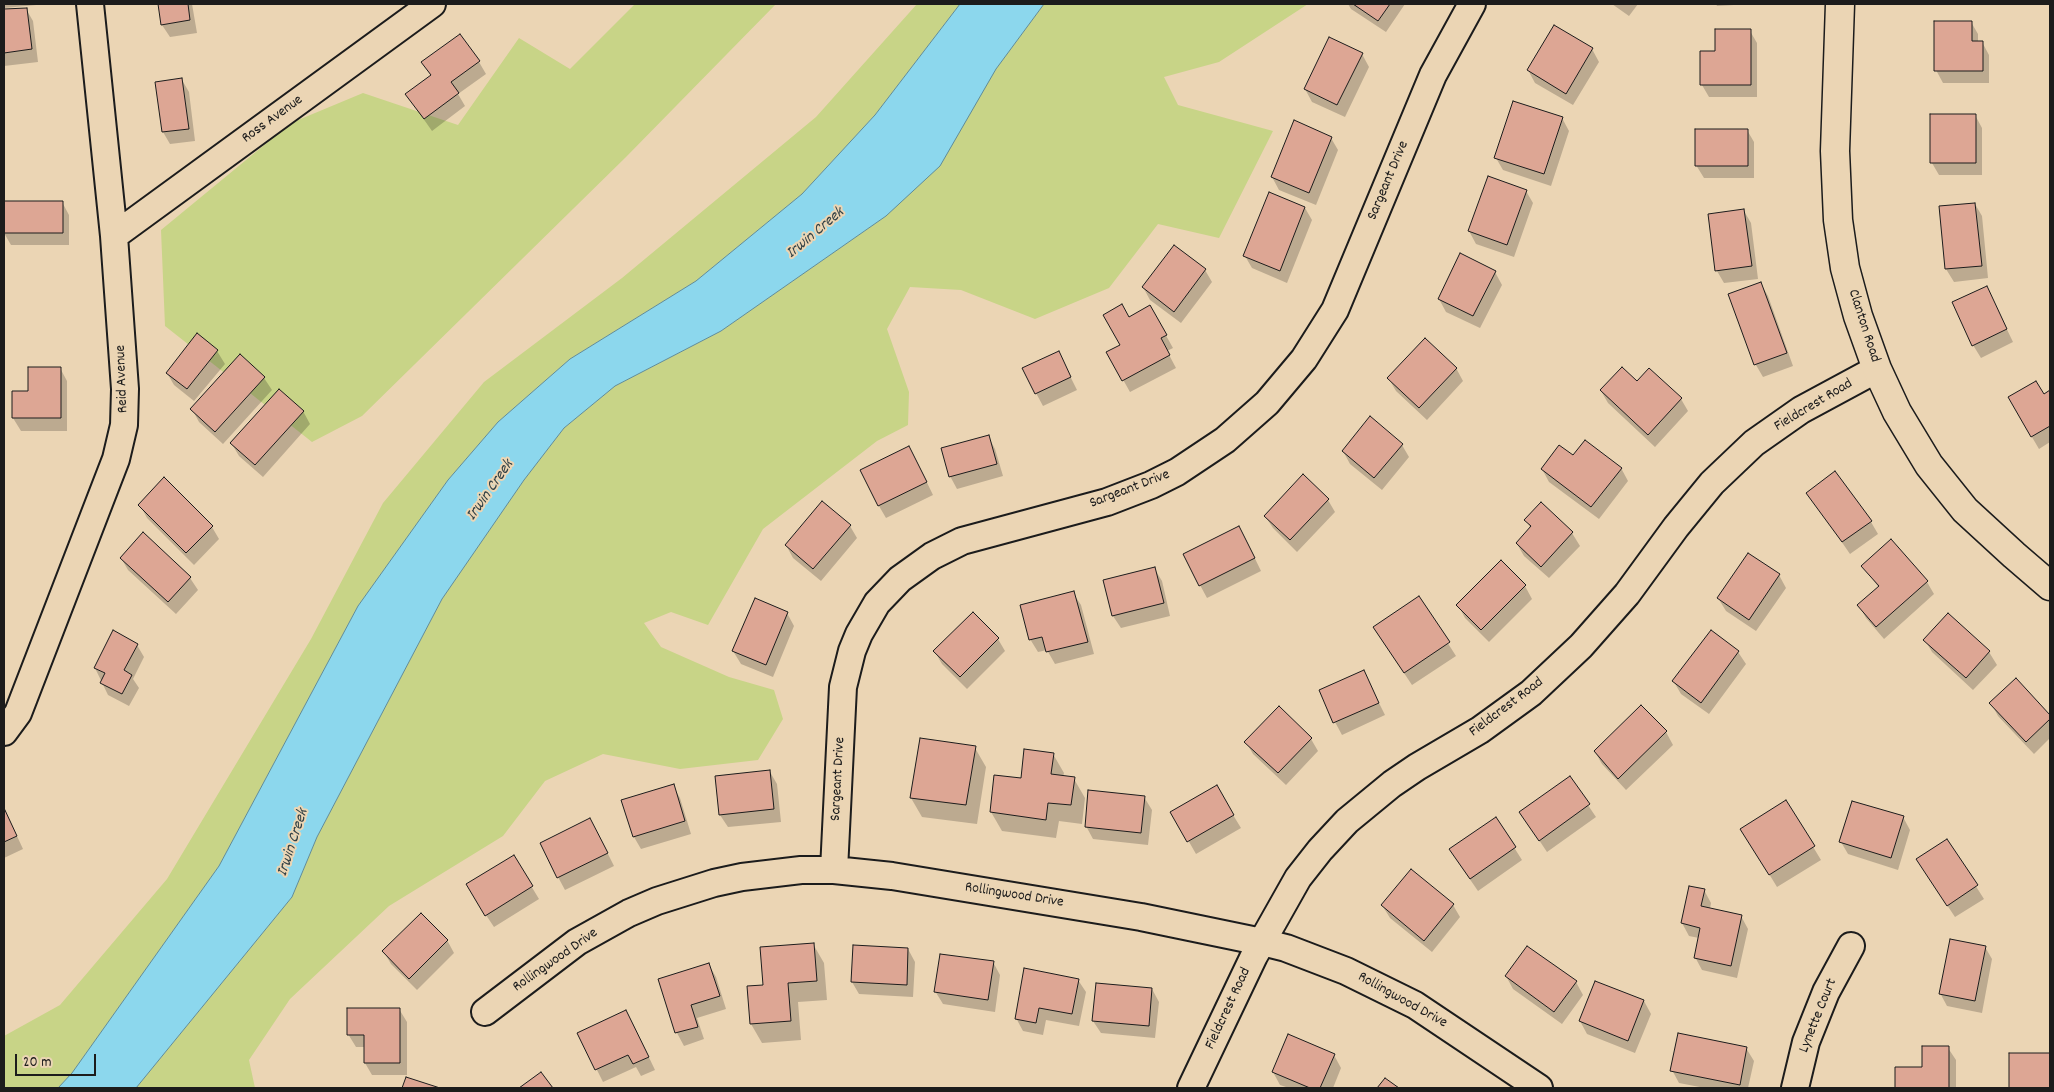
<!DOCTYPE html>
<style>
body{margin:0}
#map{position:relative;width:2054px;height:1092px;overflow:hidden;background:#ebd5b4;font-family:Dekko,sans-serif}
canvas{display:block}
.frame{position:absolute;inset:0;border:5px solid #1c1c1c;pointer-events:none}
.scale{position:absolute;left:15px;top:1054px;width:81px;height:22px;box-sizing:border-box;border:2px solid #1c1c1c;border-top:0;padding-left:6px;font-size:15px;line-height:18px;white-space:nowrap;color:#1c1c1c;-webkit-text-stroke:4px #ebd5b4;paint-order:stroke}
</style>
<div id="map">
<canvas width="2054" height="1092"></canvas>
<div class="frame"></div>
<div class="scale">20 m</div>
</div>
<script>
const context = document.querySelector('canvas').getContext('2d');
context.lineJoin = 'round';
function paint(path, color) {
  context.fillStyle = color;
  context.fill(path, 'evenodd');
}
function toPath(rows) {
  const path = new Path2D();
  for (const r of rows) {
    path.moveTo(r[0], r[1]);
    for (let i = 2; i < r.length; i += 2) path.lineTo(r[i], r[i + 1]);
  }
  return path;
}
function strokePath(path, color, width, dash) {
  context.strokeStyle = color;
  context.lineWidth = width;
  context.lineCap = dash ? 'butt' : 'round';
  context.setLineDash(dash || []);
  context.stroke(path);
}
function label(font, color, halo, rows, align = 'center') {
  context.font = font + ' Dekko,sans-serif';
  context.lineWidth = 4;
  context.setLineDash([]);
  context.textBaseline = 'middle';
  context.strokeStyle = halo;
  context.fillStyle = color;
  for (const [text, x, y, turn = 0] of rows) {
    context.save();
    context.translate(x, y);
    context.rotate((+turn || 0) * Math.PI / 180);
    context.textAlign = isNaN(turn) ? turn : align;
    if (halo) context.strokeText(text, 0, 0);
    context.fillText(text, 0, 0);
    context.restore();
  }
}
const green = toPath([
 [635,4,776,4,626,157,362,416,312,442,165,326,161,230,291,123,363,93,458,125,519,38,570,69],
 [917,4,960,4,875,115,802,194,696,281,570,359,498,422,448,480,358,606,219,866,72,1073,58,1088,4,1088,4,1036,60,1005,167,879,311,639,383,503,484,382,622,278,816,117],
 [1044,4,1308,4,1219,62,1164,77,1178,105,1273,131,1219,238,1158,224,1109,288,1035,319,961,290,910,287,887,329,909,392,908,425,877,441,763,529,708,625,671,612,644,623,661,647,729,677,774,690,783,719,758,760,680,769,603,754,545,781,503,836,389,906,290,999,249,1060,255,1088,136,1088,292,897,317,837,442,599,524,480,564,428,615,386,721,331,886,216]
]);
const water = toPath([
 [960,4,1044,4,996,69,940,166,886,216,721,331,615,386,564,428,524,480,442,599,317,837,292,897,136,1088,58,1088,72,1073,219,866,358,606,448,480,498,422,570,359,696,281,802,194,875,115,960,4]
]);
const shadow = toPath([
 [4,4,47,4,4,8],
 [159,4,192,4,197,33,170,37,162,25],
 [1348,4,1405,4,1386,32,1351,9],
 [1612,4,1638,4,1629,16],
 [1716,4,1751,4,1717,6],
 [26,9,33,21,38,62,4,66,4,11],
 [1971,22,1978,34,1978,42,1982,42,1989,55,1989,83,1943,83,1936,70],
 [1750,31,1757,43,1757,97,1709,97,1702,85],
 [1592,49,1599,62,1573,105,1535,83,1528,70],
 [1362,54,1369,67,1345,117,1312,102,1305,89],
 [479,62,486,74,458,94,465,106,432,131,406,94,431,76,423,63],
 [182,80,189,92,195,141,170,144,163,132],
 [1975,115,1982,128,1982,175,1939,175,1932,163],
 [1562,118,1569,131,1551,186,1503,170,1496,158],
 [1747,130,1754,142,1754,178,1704,178,1696,165],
 [1331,138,1338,150,1316,205,1279,190,1272,177],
 [1526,191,1533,203,1514,257,1476,244,1469,231],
 [4,202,62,202,69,215,69,245,11,245,4,233],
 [1975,204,1982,216,1988,278,1954,282,1946,269,1940,207],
 [1305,208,1312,220,1287,283,1252,268,1245,256],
 [1744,211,1751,223,1758,279,1724,283,1717,271],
 [1205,270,1212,282,1181,323,1150,300,1143,287],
 [1495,272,1502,285,1480,328,1446,312,1439,299],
 [1761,284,1768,296,1793,366,1763,377,1756,365,1730,295],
 [1987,288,2013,342,1981,358,1973,345],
 [1150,307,1173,348,1167,351,1176,368,1130,392,1108,353,1121,345,1129,318],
 [197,335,217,351,225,364,194,401,174,385,167,373],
 [1058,352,1077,390,1043,406,1036,393],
 [240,356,264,378,272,390,223,444,199,422,192,409],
 [60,368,67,381,67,431,21,431,13,418,29,392],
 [1456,368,1463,381,1427,420,1396,391,1389,379],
 [1637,383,1681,399,1688,411,1655,447,1608,403,1601,391],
 [2050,392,2050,442,2039,449,2009,398,2043,396],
 [303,411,310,424,263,477,239,456,232,444],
 [988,436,995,449,1003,476,957,489,950,476],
 [1402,445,1409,457,1382,490,1350,464,1343,451],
 [1573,457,1621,468,1628,481,1599,519,1549,482,1542,469],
 [916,460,933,495,886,518,879,506],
 [1808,493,1871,522,1878,534,1850,554],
 [1328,500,1335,512,1297,552,1273,528,1265,516],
 [1541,503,1572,533,1580,546,1549,578,1524,556,1517,544,1531,529,1526,520],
 [140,505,212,527,219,539,194,565,147,518],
 [850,526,857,538,821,581,793,558,786,545],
 [143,534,190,578,198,590,176,614,128,570,121,558],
 [1246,540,1261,571,1207,598,1200,585],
 [1891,541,1927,582,1934,594,1884,639,1866,618,1859,605,1879,588,1863,566],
 [1154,568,1162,581,1170,616,1121,628,1113,616],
 [1779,575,1786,588,1756,631,1726,611,1718,598],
 [1525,586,1532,599,1489,642,1465,618,1458,605],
 [1073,593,1081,605,1094,654,1055,664,1047,650,1038,652,1030,639],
 [1419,598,1456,656,1412,685,1374,628],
 [787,613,794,626,773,677,741,664,733,651],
 [1948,615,1989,652,1997,665,1973,690,1932,652,1925,640],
 [1711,632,1738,652,1746,664,1709,714,1681,694,1674,682],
 [998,639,1005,651,967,689,942,664,935,652],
 [137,645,144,657,133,679,139,688,129,706,108,695,95,668],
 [1363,671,1385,715,1342,735,1335,722],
 [2016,680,2050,717,2050,738,2034,754,1998,716,1991,703],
 [1666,732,1673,745,1626,790,1602,764,1595,752],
 [1311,739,1318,751,1286,785,1253,754,1246,742],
 [975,748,986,767,977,824,922,817,911,798],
 [1053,754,1064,773,1063,777,1074,779,1085,798,1082,824,1059,821,1056,838,1002,831,991,812,1022,780],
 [770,772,777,784,781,822,728,827,720,815],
 [1569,777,1596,817,1547,852,1521,813],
 [673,786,680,798,691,834,641,849,634,837],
 [1216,787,1241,828,1196,854,1172,812],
 [1144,797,1152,810,1148,845,1093,839,1086,826],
 [1786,802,1821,860,1777,887,1749,841],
 [4,808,23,849,4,858],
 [1903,817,1910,830,1898,870,1848,854,1841,842],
 [1496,819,1522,860,1478,891,1458,862],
 [597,832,614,866,565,890,558,877],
 [1947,841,1984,899,1955,917,1925,872],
 [513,856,539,899,494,927,474,897],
 [1704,890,1711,903,1710,909,1741,916,1748,929,1737,978,1702,970,1695,957,1699,938,1689,936,1682,923],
 [1382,905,1453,905,1460,917,1432,952,1390,918],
 [447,940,454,953,417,990,391,964,384,952],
 [813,944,824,963,827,1000,798,1002,801,1040,762,1043,751,1024,748,987,765,986],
 [1985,947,1992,959,1982,1013,1947,1006,1940,993],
 [908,949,915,962,913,997,859,994,852,982],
 [993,962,1000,975,995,1012,943,1004,935,991],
 [709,965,716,977,726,1009,697,1018,704,1039,684,1046,677,1033,660,980],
 [1506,976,1576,982,1583,995,1562,1024,1513,989],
 [1078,980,1086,992,1079,1026,1046,1020,1043,1035,1023,1031,1016,1018],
 [1596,982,1644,1001,1651,1014,1635,1053,1587,1034,1580,1021],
 [1152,989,1159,1002,1155,1038,1101,1033,1093,1021],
 [399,1009,407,1022,407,1075,372,1075,365,1063,365,1047,356,1047,348,1034],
 [633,1024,655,1070,641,1076,636,1067,603,1082,579,1034],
 [1746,1048,1754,1061,1748,1088,1705,1088,1679,1083,1672,1070],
 [1948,1048,1956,1060,1956,1088,1896,1088,1896,1068,1923,1068],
 [2010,1054,2050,1054,2050,1088,2011,1088],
 [1334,1055,1341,1068,1333,1088,1289,1088,1280,1085,1273,1072]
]);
const building = toPath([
 [158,4,188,4,190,20,161,25,158,4],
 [1353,4,1390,4,1378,21,1353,4],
 [27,8,32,49,4,53,4,9,27,8],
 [1934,21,1972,21,1972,41,1983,41,1983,71,1934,71,1934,21],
 [1554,25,1593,48,1566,94,1527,70,1554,25],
 [1715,29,1751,29,1751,85,1700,85,1700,51,1715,51,1715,29],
 [460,34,480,61,451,82,459,93,424,119,405,94,431,75,421,62,460,34],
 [1329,37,1363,53,1337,105,1304,89,1329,37],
 [182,78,189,129,162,132,155,82,182,78],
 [1513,101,1563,117,1544,174,1494,158,1513,101],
 [1930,114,1976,114,1976,163,1930,163,1930,114],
 [1294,120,1332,137,1309,193,1271,177,1294,120],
 [1695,129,1748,129,1748,166,1695,166,1695,129],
 [1488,176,1527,190,1507,245,1468,231,1488,176],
 [1269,192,1305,207,1280,271,1243,256,1269,192],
 [4,201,63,201,63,233,4,233,4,201],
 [1975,203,1982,266,1945,269,1939,206,1975,203],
 [1744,209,1752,266,1715,271,1708,214,1744,209],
 [1174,245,1206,269,1174,312,1142,287,1174,245],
 [1460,253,1496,271,1473,316,1438,299,1460,253],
 [1761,282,1787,353,1754,365,1728,294,1761,282],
 [1987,286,2007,329,1972,346,1952,302,1987,286],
 [1122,304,1129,317,1150,305,1167,335,1161,338,1170,355,1122,381,1106,352,1120,345,1103,315,1122,304],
 [197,333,218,350,187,389,166,373,197,333],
 [1425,338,1457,368,1419,408,1387,378,1425,338],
 [1059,351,1071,377,1035,394,1022,368,1059,351],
 [240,354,265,377,215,432,190,409,240,354],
 [28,367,61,367,61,418,12,418,12,391,28,391,28,367],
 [1622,367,1637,381,1649,368,1682,398,1648,435,1600,390,1622,367],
 [2036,381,2044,394,2050,390,2050,426,2031,437,2008,397,2036,381],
 [279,389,304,411,255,465,230,443,279,389],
 [1370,416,1403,444,1374,478,1342,451,1370,416],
 [989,435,997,464,949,477,941,448,989,435],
 [1585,440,1622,468,1591,507,1541,469,1559,445,1573,455,1585,440],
 [909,446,927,482,878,506,860,470,909,446],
 [1835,471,1872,521,1842,542,1806,493,1835,471],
 [1303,474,1329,499,1290,540,1264,516,1303,474],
 [164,477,213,526,186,553,138,505,164,477],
 [822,501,851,525,813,569,785,545,822,501],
 [1541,502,1573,532,1541,567,1516,543,1531,526,1524,520,1541,502],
 [1239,526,1255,558,1199,586,1183,554,1239,526],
 [143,532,191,577,168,602,120,558,143,532],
 [1891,539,1928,581,1876,627,1857,605,1879,586,1861,566,1891,539],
 [1748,553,1780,574,1749,620,1717,598,1748,553],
 [1501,560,1526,585,1481,630,1456,605,1501,560],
 [1155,567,1164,603,1112,616,1103,580,1155,567],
 [1074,591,1088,642,1046,652,1042,637,1029,640,1020,605,1074,591],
 [1419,596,1450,642,1404,673,1373,627,1419,596],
 [755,598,788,612,766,665,732,651,755,598],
 [973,612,999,638,960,677,933,651,973,612],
 [1948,613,1990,651,1966,678,1923,640,1948,613],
 [113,630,138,644,124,670,132,675,122,694,100,683,105,673,94,668,113,630],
 [1711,630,1739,651,1701,703,1672,681,1711,630],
 [1364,670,1379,703,1333,723,1319,690,1364,670],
 [2016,678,2050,715,2050,719,2026,742,1989,703,2016,678],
 [1641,705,1667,731,1618,779,1594,751,1641,705],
 [1279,706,1312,738,1278,773,1244,742,1279,706],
 [920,738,976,746,966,805,910,798,920,738],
 [1024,749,1054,753,1051,774,1075,777,1071,805,1048,803,1046,820,990,812,994,775,1021,778,1024,749],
 [770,770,774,809,719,815,715,776,770,770],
 [1570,776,1590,804,1539,841,1519,812,1570,776],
 [674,784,685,821,633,837,621,800,674,784],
 [1217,785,1234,815,1187,842,1170,812,1217,785],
 [1088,790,1145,796,1141,833,1085,827,1088,790],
 [1786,800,1815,846,1769,875,1740,829,1786,800],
 [1852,801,1904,816,1891,858,1839,842,1852,801],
 [4,808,17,836,4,842,4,808],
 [1496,817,1516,847,1470,879,1449,849,1496,817],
 [590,818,608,853,557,878,540,843,590,818],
 [1947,839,1978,885,1947,906,1916,859,1947,839],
 [514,855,533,886,485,916,466,884,514,855],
 [1411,869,1454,904,1424,941,1381,905,1411,869],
 [1689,886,1705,889,1701,906,1742,915,1731,966,1694,958,1700,928,1681,923,1689,886],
 [421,913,448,940,409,979,382,951,421,913],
 [1950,939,1986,946,1975,1001,1939,994,1950,939],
 [814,943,817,981,788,983,791,1021,750,1024,747,986,763,985,760,947,814,943],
 [853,945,908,948,907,985,851,982,853,945],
 [1527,946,1577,981,1554,1012,1505,976,1527,946],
 [940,954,994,961,988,1000,934,992,940,954],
 [709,963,720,996,691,1005,698,1027,675,1033,658,979,709,963],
 [1024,968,1079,979,1072,1014,1039,1008,1036,1023,1015,1019,1024,968],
 [1595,981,1644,1000,1628,1041,1579,1021,1595,981],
 [1096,983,1152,988,1149,1026,1092,1021,1096,983],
 [347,1008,400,1008,400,1063,364,1063,364,1035,347,1035,347,1008],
 [626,1010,649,1057,633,1064,628,1055,595,1070,577,1033,626,1010],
 [1678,1033,1747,1047,1740,1085,1670,1071,1678,1033],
 [1288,1034,1335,1054,1320,1088,1310,1088,1272,1072,1288,1034],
 [1922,1046,1949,1046,1949,1088,1895,1088,1895,1067,1922,1067,1922,1046],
 [2009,1053,2050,1053,2050,1088,2009,1088,2009,1053],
 [541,1072,553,1088,519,1088,541,1072],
 [406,1077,440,1088,402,1088,406,1077],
 [1385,1078,1399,1088,1377,1088,1385,1078]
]);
const minor = toPath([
 [114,236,432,4],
 [4,732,18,713,116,459,124,425,125,389,114,236,90,4],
 [834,870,843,687,852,651,859,634,877,603,900,579,932,556,962,541,1107,502,1151,485,1177,472,1225,440,1267,403,1304,359,1335,310,1433,75,1472,4],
 [485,1012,577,942,629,913,657,901,714,883,742,877,801,870,834,870,892,876,1141,917,1262,942,1286,948,1346,971,1415,1005,1539,1088],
 [1191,1088,1254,956,1298,878,1320,850,1347,821,1392,784,1417,767,1480,730,1531,693,1581,646,1627,594,1676,527,1712,483,1754,443,1801,410,1877,369],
 [1795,1088,1806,1042,1826,992,1851,946]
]);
const secondary = toPath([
 [1840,4,1835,151,1838,220,1845,268,1858,316,1877,369,1897,412,1929,465,1965,510,2014,555,2050,586]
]);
const streetNames = [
 ["Ross Avenue",273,120,-36],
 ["Sargeant Drive",1389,181,-67],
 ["Clanton Road",1863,326,72],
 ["Reid Avenue",123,379,-92],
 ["Fieldcrest Road",1814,406,-31],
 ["Sargeant Drive",1130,490,-21],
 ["Fieldcrest Road",1507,708,-37],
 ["Sargeant Drive",839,779,-87],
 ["Rollingwood Drive",1014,896,9],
 ["Rollingwood Drive",556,961,-35],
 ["Rollingwood Drive",1402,1001,29],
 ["Fieldcrest Road",1229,1009,-65],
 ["Lynette Court",1819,1016,-68]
];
const waterNames = [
 ["Irwin Creek",816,234,-40],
 ["Irwin Creek",491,491,-55],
 ["Irwin Creek",294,843,-72]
];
paint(green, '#c8d487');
paint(water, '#8cd7ed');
strokePath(water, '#5f8c99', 1);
paint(shadow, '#0003');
paint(building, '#dda694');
strokePath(building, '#1c1c1c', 1);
strokePath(minor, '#1c1c1c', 30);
strokePath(secondary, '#1c1c1c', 31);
strokePath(minor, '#ebd5b4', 26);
strokePath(secondary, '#ebd5b4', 28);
label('15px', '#1c1c1c', '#ebd5b4', streetNames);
label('italic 16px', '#324146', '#ebd5b4', waterNames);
</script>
